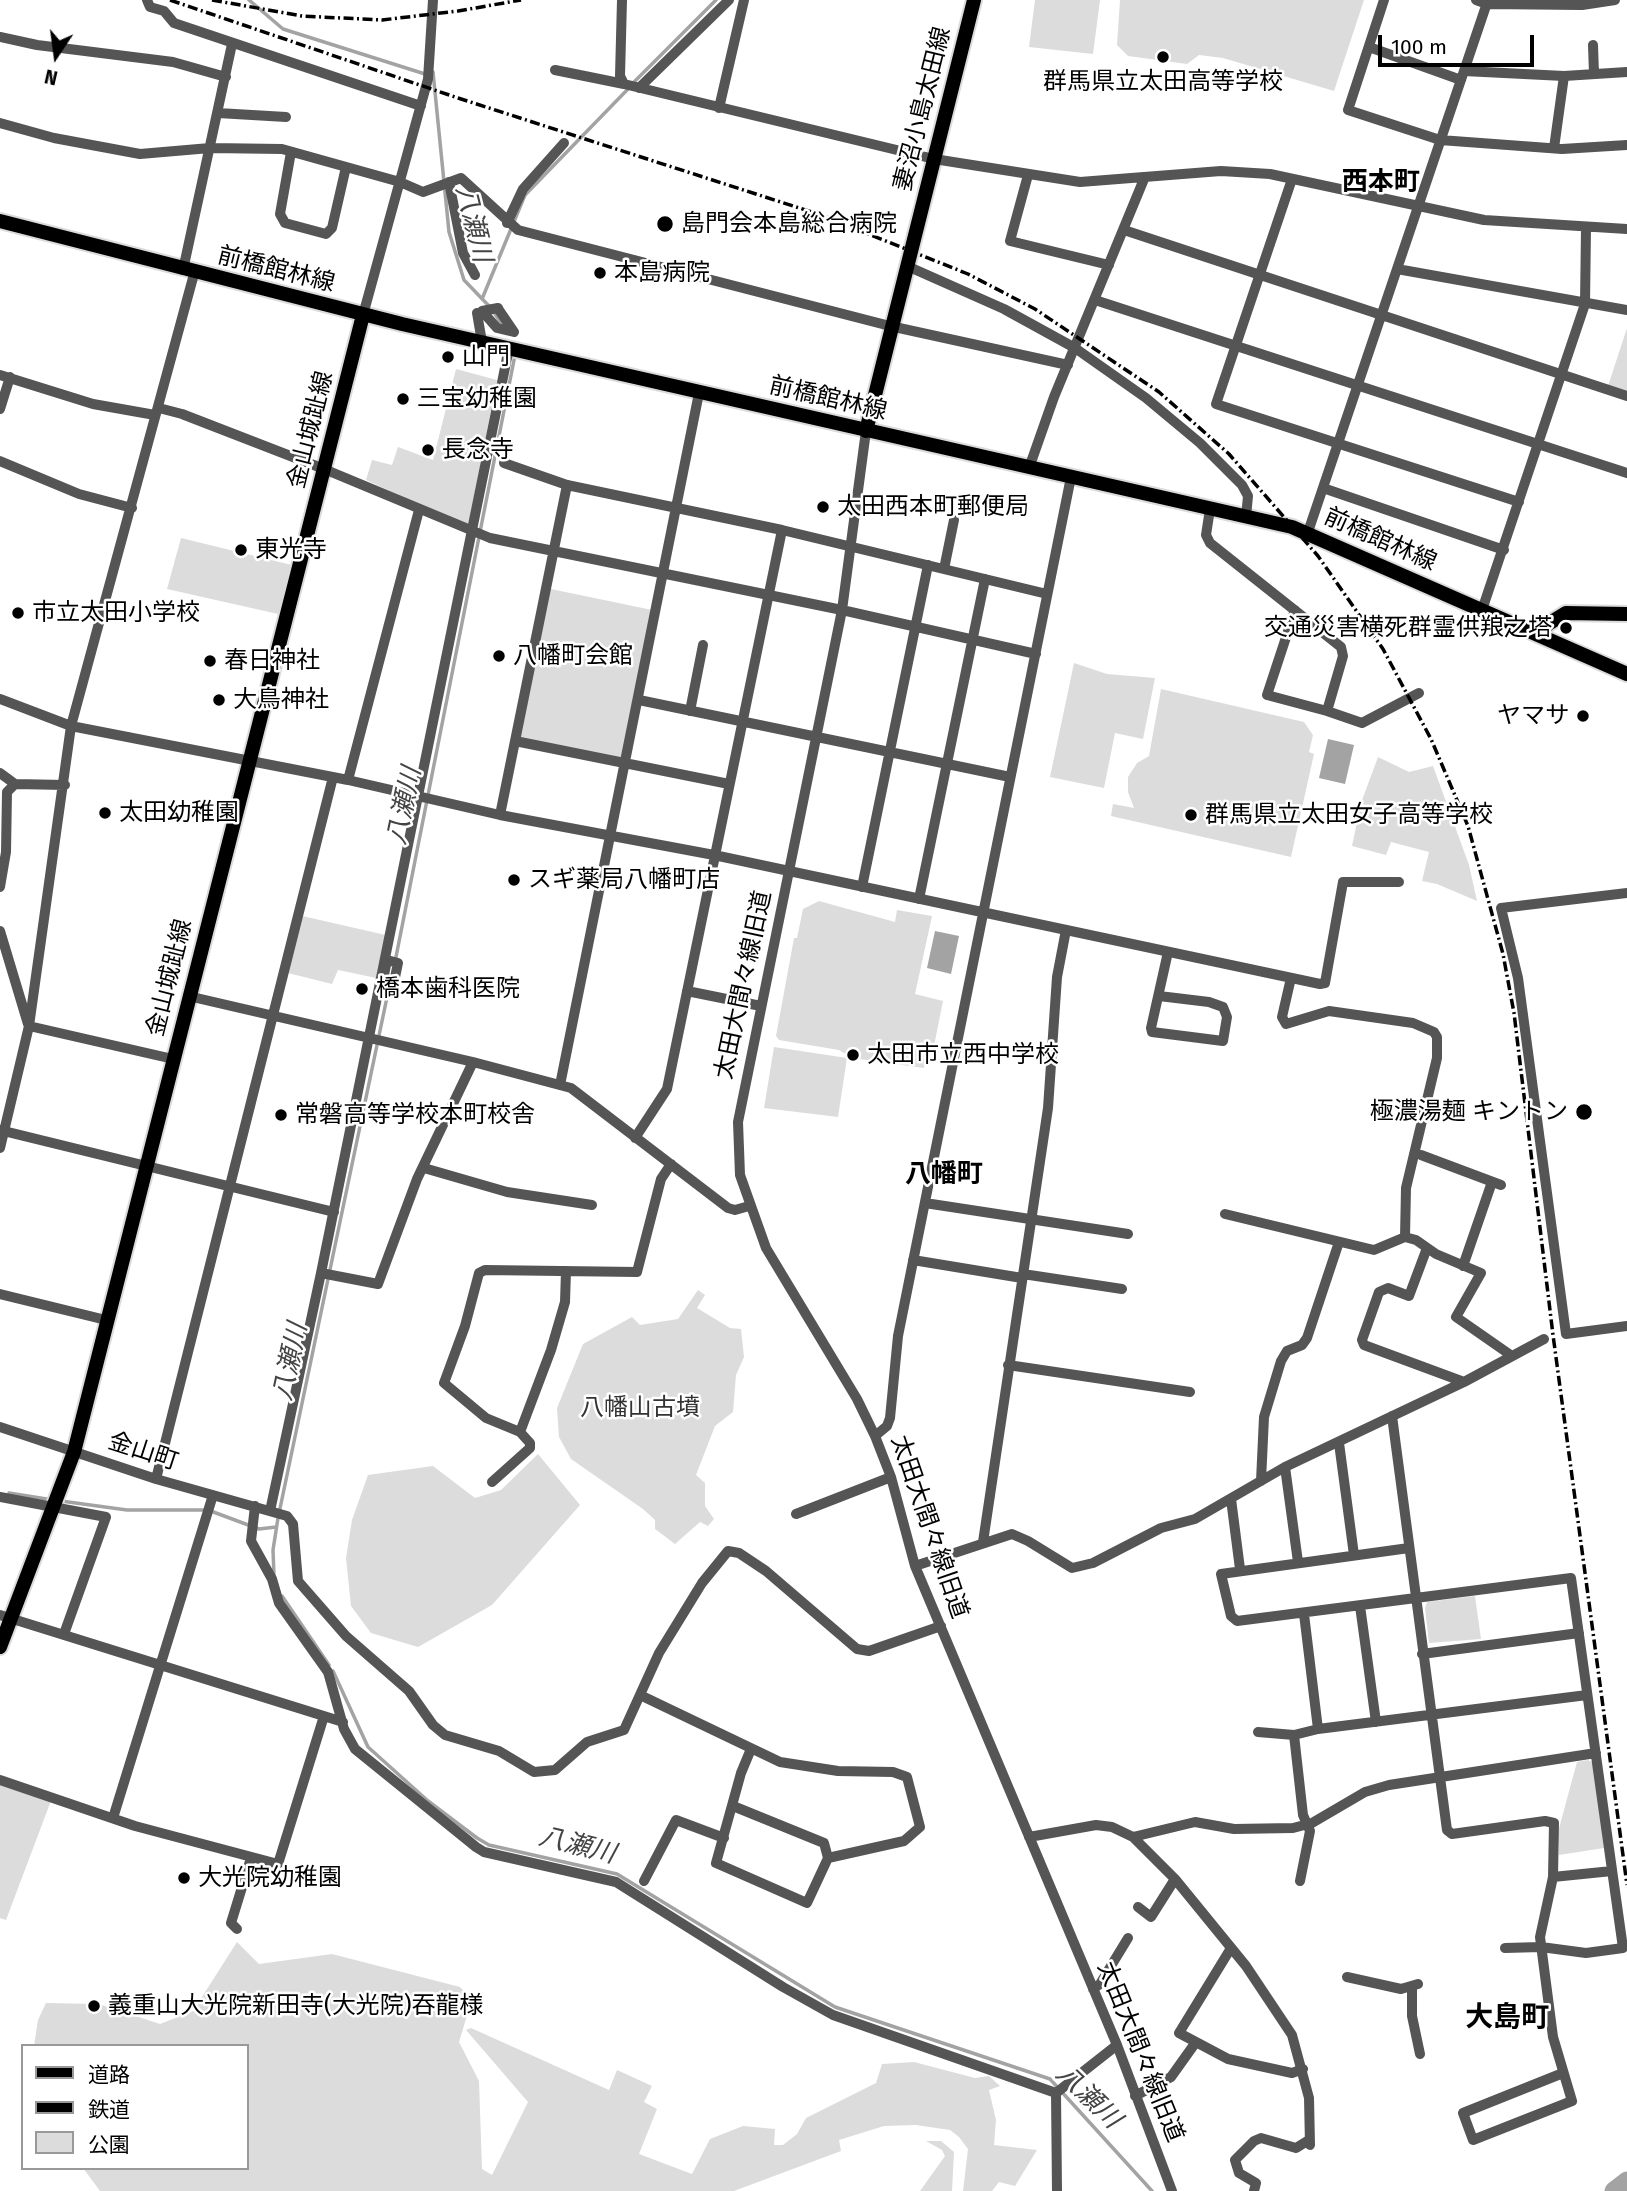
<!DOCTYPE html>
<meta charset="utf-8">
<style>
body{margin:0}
#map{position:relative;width:1627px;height:2191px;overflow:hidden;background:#fff;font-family:"Fira Sans","Noto Sans JP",sans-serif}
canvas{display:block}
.legend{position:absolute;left:21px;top:2044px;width:228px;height:126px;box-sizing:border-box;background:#fff;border:2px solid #999;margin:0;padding:9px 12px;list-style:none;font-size:21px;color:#000}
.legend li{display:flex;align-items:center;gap:14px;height:35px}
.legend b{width:35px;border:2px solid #999}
.north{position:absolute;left:21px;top:21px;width:70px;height:70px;-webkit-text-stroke:5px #fff;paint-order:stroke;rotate:193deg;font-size:19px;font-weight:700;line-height:28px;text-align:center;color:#000}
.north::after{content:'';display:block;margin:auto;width:24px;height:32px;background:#000;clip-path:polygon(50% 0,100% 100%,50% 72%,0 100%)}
.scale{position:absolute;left:1378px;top:35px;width:156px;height:32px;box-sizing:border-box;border:4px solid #000;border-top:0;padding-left:9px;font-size:21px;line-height:24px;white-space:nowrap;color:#000;-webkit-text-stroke:5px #fff;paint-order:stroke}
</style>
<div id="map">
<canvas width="1627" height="2191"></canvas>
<ul class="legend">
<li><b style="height:9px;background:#000"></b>道路</li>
<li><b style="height:9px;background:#000"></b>鉄道</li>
<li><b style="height:19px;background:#dcdcdc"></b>公園</li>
</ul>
<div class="north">N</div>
<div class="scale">100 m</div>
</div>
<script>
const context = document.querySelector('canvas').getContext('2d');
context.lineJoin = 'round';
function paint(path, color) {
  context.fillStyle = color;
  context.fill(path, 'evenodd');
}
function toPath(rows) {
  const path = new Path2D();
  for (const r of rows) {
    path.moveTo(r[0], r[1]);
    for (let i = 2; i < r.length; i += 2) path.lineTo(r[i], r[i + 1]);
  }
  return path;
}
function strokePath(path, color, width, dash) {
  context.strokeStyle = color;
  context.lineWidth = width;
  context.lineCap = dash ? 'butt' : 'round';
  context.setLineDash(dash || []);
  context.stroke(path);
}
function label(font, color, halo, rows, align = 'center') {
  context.font = font + ' "Fira Sans","Noto Sans JP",sans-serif';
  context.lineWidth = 5;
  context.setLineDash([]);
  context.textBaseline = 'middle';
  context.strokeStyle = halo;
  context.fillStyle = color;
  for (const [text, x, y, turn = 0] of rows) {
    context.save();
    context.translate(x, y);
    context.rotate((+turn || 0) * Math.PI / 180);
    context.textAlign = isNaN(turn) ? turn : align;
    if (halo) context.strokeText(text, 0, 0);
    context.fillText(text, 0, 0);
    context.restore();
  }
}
const green = toPath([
 [1035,0,1100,0,1093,54,1029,47],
 [1120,0,1364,0,1334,91,1223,58,1199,55,1187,64,1128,56,1117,45],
 [1627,328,1627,396,1607,389],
 [456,369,497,380,468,527,366,480,372,460,392,465,398,447,433,460],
 [181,538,300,567,287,616,167,589],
 [546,588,657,611,626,764,515,741],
 [1074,663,1107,674,1155,678,1143,739,1115,733,1104,788,1050,777],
 [1161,689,1304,722,1313,735,1309,752,1314,754,1291,857,1111,816,1113,804,1134,808,1128,792,1128,777,1137,763,1149,756],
 [1378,757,1409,772,1433,766,1469,865,1477,901,1437,884,1422,881,1429,852,1391,842,1386,855,1352,846,1361,803],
 [819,901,895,922,897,910,932,916,915,994,943,1001,934,1046,927,1046,924,1068,852,1058,839,1050,779,1040,776,1036,794,938,797,938,803,909],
 [298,915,390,936,381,979,338,970,332,984,284,972],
 [774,1047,847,1058,838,1117,764,1108],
 [698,1290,705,1295,697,1308,730,1328,741,1329,744,1357,736,1375,733,1412,715,1426,696,1475,705,1483,705,1506,714,1519,708,1526,700,1522,675,1544,655,1529,655,1520,643,1509,571,1459,559,1437,557,1408,583,1344,632,1317,640,1325,678,1319],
 [538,1454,580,1505,492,1605,418,1647,371,1633,351,1606,346,1558,352,1520,368,1475,433,1466,475,1498,501,1490],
 [1475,1596,1481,1639,1429,1643,1425,1608,1427,1602],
 [1588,1760,1593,1763,1604,1848,1559,1855,1558,1832,1577,1762],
 [0,1780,52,1798,6,1920,0,1918],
 [237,1942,259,1964,332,1954,460,1987,472,1999,459,2042,479,2081,482,2169,492,2175,528,2102,466,2030,471,2028,609,2090,617,2070,652,2086,644,2102,657,2109,639,2154,692,2174,710,2139,743,2126,775,2129,774,2145,783,2145,797,2134,806,2118,876,2083,882,2064,914,2062,975,2078,989,2076,1000,2086,989,2090,996,2120,994,2145,1037,2150,1015,2186,999,2182,992,2191,963,2191,968,2149,959,2137,950,2130,916,2125,884,2126,839,2140,841,2151,734,2191,100,2191,83,2168,247,2168,247,2046,34,2046,38,2020,46,2003,99,2004,160,2024,193,2011],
 [926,2141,941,2141,954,2152,952,2191,920,2191,945,2156,942,2150]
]);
const water = toPath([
 [1328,739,1354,745,1345,784,1319,778],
 [935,931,959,936,951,974,927,968]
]);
const stream = toPath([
 [249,0,283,29,425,74],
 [433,72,449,232,464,280,489,306],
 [633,83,716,0],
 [482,299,525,195,628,89],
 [494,312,503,327],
 [395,962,515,355],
 [9,1493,53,1500],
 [61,1501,127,1510,208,1510,259,1529,276,1527],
 [274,1576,273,1550,278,1518,390,983],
 [282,1596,329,1665],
 [333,1671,368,1747,428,1801,477,1838,489,1845,617,1874,835,2007,1050,2079,1152,2191]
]);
const river = toPath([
 [1614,2191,1627,2181]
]);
const minor = toPath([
 [147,0,150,7,164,11,174,23,421,106],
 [622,0,620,76,624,84,934,159,1080,182,1221,171,1270,174,1484,220,1627,229],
 [1384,0,1348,110,1440,140,1562,149,1627,145],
 [1476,0,1487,4,1582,5,1615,0],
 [0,37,37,45,173,62,226,77],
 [1593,45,1594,74],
 [1369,47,1461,80],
 [555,70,624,84],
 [1464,71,1564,76,1627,72],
 [639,88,729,0],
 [719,108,744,0],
 [218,113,286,117],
 [0,123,54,138,140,154,210,148,282,149,400,182,423,192,461,178,518,230,890,326,1068,365],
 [1554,148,1564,76],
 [291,152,280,214,285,223,326,234,332,228,346,167],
 [1028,175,1010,241,1109,265],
 [1292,179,1216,404,1519,502],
 [449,182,463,253,475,275],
 [507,223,523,189,564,143],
 [1124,230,1627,396],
 [907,266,1004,309,1075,348,1146,398,1200,443,1242,485,1248,496,1246,517],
 [1397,269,1627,310],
 [183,270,232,44],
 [1095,300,1627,473],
 [498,308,499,310,514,332,497,328,482,311,498,308],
 [477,313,482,342],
 [363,315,428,79,433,0],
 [0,375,93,404,155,415],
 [159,408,182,414,324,469,490,538,842,610,1036,654],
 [0,409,10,377],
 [866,431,842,610,738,1122,740,1175,766,1248,857,1399,875,1436,891,1477,915,1566,1117,2045,1172,2191],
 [0,461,79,494,132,508],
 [504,463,567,485,782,530,1047,594],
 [1029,468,1054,397,1144,179],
 [1323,488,1504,550],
 [1210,509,1206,535,1210,543,1341,647,1343,656,1327,711,1362,723,1419,693],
 [1308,532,1488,0],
 [944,569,954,520],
 [1295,610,1267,695,1327,711],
 [1482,610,1585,304,1586,228],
 [0,699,71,726,348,780,500,815,714,855,1320,984,1325,983,1343,882,1399,882],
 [639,700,1010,777],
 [690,711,703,645],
 [515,741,729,784],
 [0,773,15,784,65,785],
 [348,780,419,510],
 [500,815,567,485],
 [0,887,6,852,7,792,15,784],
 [862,887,928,565],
 [1627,893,1501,908,1518,978,1566,1334,1627,1326],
 [919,899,985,579],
 [0,931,28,1024],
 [387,960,398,963,394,982,383,980,387,960],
 [1291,978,1282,1017,1286,1024,1329,1011,1413,1023,1434,1032,1437,1037,1437,1058,1406,1188,1405,1237],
 [687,991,761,1006],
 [188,996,473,1062,571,1088,728,1208,735,1210,749,1206],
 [1159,996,1209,1002,1223,1007,1227,1017,1223,1041,1152,1032,1151,1028,1168,952],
 [29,1026,173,1059],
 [560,1085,699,393],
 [0,1130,334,1212],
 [635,1138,667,1089,782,530],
 [0,1148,29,1026,71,726,194,274],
 [1421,1155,1501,1185],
 [424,1168,507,1192,592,1205],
 [925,1203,1128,1234],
 [1225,1214,1374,1250,1405,1237,1416,1240,1436,1254,1481,1273,1456,1317,1512,1356],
 [1427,1248,1409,1296,1388,1288,1379,1292,1362,1340,1364,1345,1464,1382],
 [913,1260,1022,1278],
 [1463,1266,1492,1182],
 [321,1273,378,1284,417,1179,473,1062],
 [1023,1274,1122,1289],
 [0,1294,106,1320],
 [1008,1365,1190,1392],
 [1392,1416,1447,1830,1452,1834,1545,1821,1554,1823,1553,1877,1540,1937,1553,2037,1572,2101,1473,2140,1463,2113,1563,2073],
 [0,1427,156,1479,287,1516,293,1524,298,1581,346,1636,409,1691,433,1725,445,1735,499,1751,534,1772,555,1770,587,1742,624,1730,659,1653,702,1583,728,1551,739,1553,766,1571,857,1649,869,1651,941,1626],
 [520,1432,551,1350,565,1302,566,1271],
 [875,1436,887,1426,890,1418,898,1336,1071,477],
 [1339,1443,1354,1555],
 [1285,1467,1298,1562],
 [156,1479,333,777],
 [1261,1481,1264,1417,1281,1361,1287,1351,1302,1345,1307,1338,1339,1242],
 [492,1482,530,1448,530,1443,520,1432,486,1418,444,1383,465,1326,479,1273,485,1270,637,1272,661,1179,671,1164],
 [0,1497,106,1517,64,1634],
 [1231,1499,1240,1569],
 [255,1506,251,1541,272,1579,279,1603,328,1672,344,1729,355,1749,476,1847,484,1852,616,1882,783,1987,833,2015,1056,2093],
 [270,1511,321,1273,509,348],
 [796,1514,891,1477],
 [983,1542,1048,1108,1057,977,1066,930],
 [1409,1548,1221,1574,1231,1616,1237,1621,1571,1578,1623,1948,1586,1953,1541,1947,1505,1948],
 [915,1566,1012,1534,1028,1541,1072,1568,1093,1563,1161,1528,1195,1519,1285,1467,1464,1382,1544,1339],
 [1360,1606,1376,1722],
 [1304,1614,1318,1729],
 [0,1615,343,1722],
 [1422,1654,1579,1633],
 [640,1695,780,1762,838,1771,893,1772,907,1777,920,1827,904,1841,828,1858],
 [1258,1732,1294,1735,1318,1729,1587,1695],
 [1294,1735,1303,1815,1310,1831,1300,1881],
 [0,1780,135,1826,278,1864,324,1716],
 [733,1806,824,1843,828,1858,807,1903,716,1863,741,1773,751,1749],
 [113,1818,213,1495],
 [1029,1837,1096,1825,1112,1827,1133,1837,1195,1822,1234,1829,1293,1828,1312,1823,1365,1792,1389,1785,1596,1753],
 [1133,1837,1175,1879,1246,1966,1292,2035,1309,2098,1310,2145],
 [1553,1877,1612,1871],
 [644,1881,676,1820,724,1838],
 [1138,1907,1151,1917,1175,1879],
 [237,1929,231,1923,251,1858],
 [1231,1948,1179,2033,1228,2059,1292,2073,1303,2069],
 [1347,1977,1401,1989,1418,1984],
 [1412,1988,1412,2016,1420,2054],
 [1093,1989,1100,1984,1128,1938],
 [1056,2093,1057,2191],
 [1056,2093,1117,2045],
 [1135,2096,1171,2077,1196,2042],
 [1254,2191,1256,2183,1239,2173,1235,2160,1254,2141,1261,2138,1296,2148,1309,2140]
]);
const major = toPath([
 [0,221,402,324,1292,527,1627,674],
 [866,431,974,0],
 [1539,635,1548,624,1566,613,1627,614],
 [0,1647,74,1452,363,315]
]);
const rail = toPath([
 [170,0,458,98,821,215,968,274,1035,309,1159,392,1229,454,1318,556,1383,649,1431,739,1468,826,1503,954,1514,1013,1553,1335,1627,1885],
 [212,0,302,16,382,20,458,11,521,0]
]);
const markers = [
 [1163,57,7,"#000"],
 [665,224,9,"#000"],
 [600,273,7,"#000"],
 [448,357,7,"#000"],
 [403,399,7,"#000"],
 [428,450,7,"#000"],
 [823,507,7,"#000"],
 [241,550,7,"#000"],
 [18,613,7,"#000"],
 [1566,628,7,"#000"],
 [499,656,7,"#000"],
 [210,661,7,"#000"],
 [219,700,7,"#000"],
 [1583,716,7,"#000"],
 [105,813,7,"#000"],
 [1191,815,7,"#000"],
 [514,880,7,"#000"],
 [362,989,7,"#000"],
 [853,1055,7,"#000"],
 [1584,1112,9,"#000"],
 [281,1115,7,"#000"],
 [184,1878,7,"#000"],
 [94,2006,7,"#000"]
];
const poiNames = [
 ["群馬県立太田高等学校",1163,82,"center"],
 ["島門会本島総合病院",681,224],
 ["本島病院",614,273],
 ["山門",462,357],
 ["三宝幼稚園",417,399],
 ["長念寺",442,450],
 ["太田西本町郵便局",837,507],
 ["東光寺",255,550],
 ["市立太田小学校",32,613],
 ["交通災害横死群霊供羪之塔",1552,628,"right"],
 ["八幡町会館",513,656],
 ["春日神社",224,661],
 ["大鳥神社",233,700],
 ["ヤマサ",1569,716,"right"],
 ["太田幼稚園",119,813],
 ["群馬県立太田女子高等学校",1205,815],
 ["スギ薬局八幡町店",528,880],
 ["橋本歯科医院",376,989],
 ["太田市立西中学校",867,1055],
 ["極濃湯麺 キントン",1568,1112,"right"],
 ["常磐高等学校本町校舎",295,1115],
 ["大光院幼稚園",198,1878],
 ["義重山大光院新田寺(大光院)吞龍様",108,2006]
];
const streetNames = [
 ["妻沼小島太田線",923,109,-76],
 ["前橋館林線",276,270,14],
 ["前橋館林線",828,399,13],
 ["金山城趾線",311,430,-76],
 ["前橋館林線",1380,540,24],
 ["金山城趾線",170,978,-76],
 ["太田大間々線旧道",744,985,-78],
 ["金山町",143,1452,18],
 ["太田大間々線旧道",929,1527,71],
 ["太田大間々線旧道",1140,2052,68]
];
const parkNames = [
 ["八幡山古墳",640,1408]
];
const neighbourhoodNames = [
 ["西本町",1381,183],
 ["八幡町",944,1175]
];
const waterNames = [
 ["八瀬川",473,224,76],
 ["八瀬川",405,806,-78],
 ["八瀬川",291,1362,-78],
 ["八瀬川",577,1846,14],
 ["八瀬川",1088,2097,44]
];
const quarterNames = [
 ["大島町",1507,2018]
];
paint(green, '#dcdcdc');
paint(water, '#a3a3a3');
strokePath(stream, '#a3a3a3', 3.5);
strokePath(river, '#a3a3a3', 19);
strokePath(major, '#dbdbdb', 18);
strokePath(minor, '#555', 10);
strokePath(major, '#000', 14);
strokePath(rail, '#000', 3.5, [10, 3.5, 2, 3.5]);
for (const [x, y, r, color] of markers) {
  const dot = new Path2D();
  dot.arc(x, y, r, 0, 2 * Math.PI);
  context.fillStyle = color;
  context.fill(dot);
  strokePath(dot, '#fff', 2.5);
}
label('24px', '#000', '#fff', poiNames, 'left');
label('24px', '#000', '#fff', streetNames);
label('24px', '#333', '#fff', parkNames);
label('bold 26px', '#000', '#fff', neighbourhoodNames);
label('italic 26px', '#444', '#fff', waterNames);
label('bold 28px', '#000', '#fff', quarterNames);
</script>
